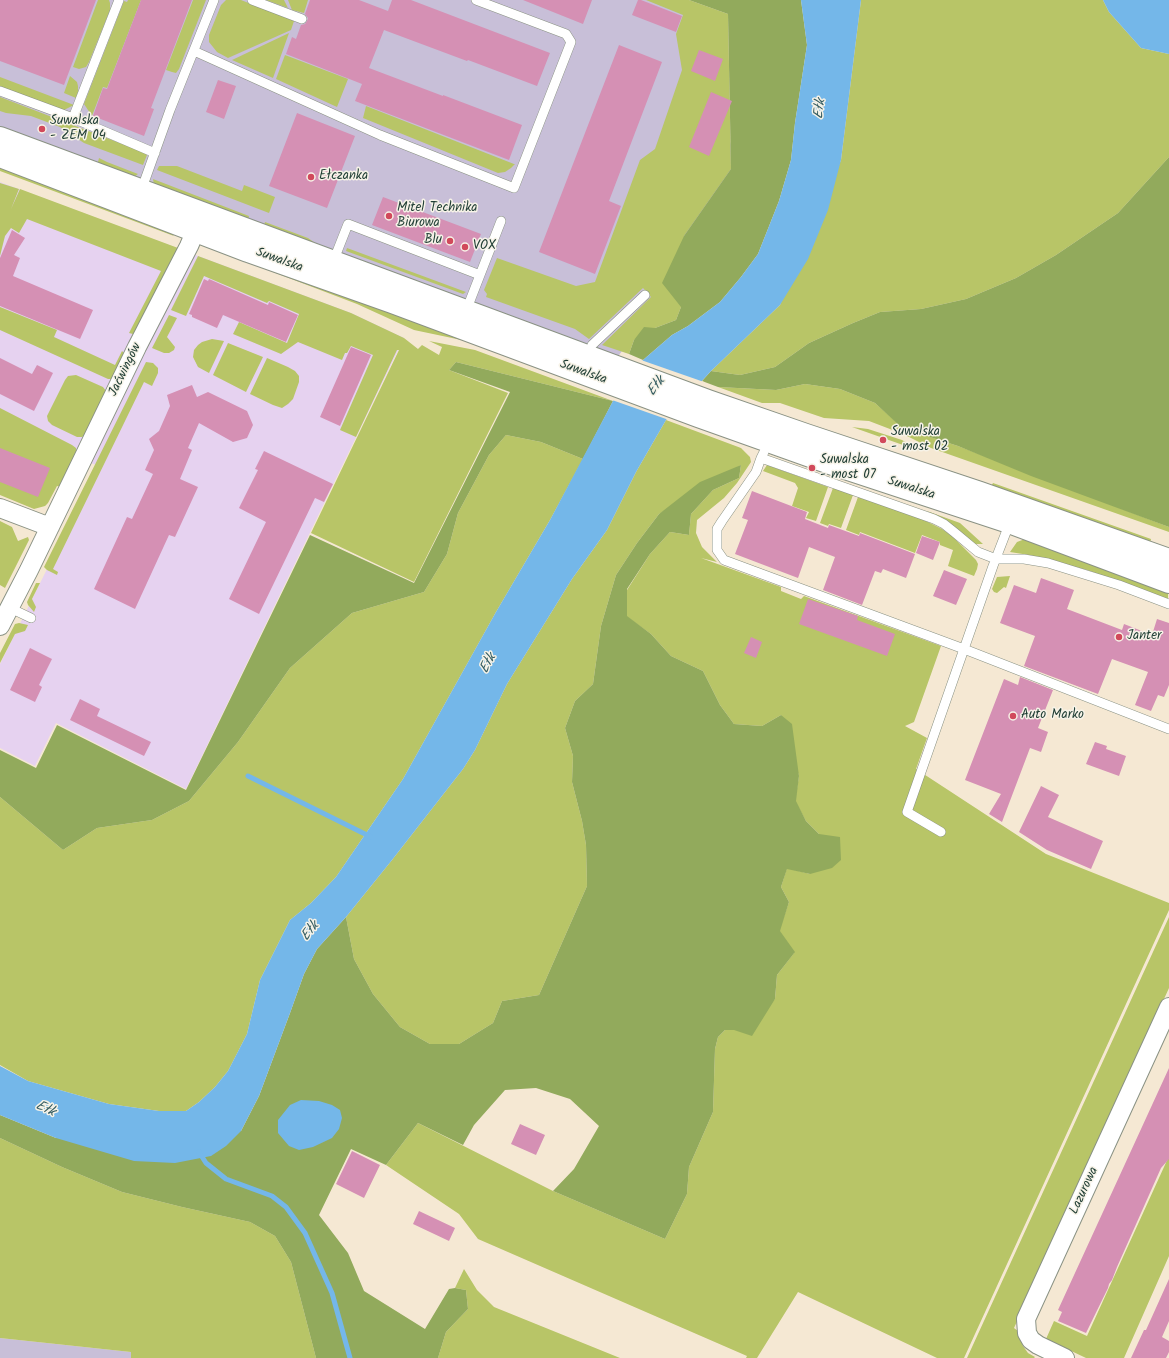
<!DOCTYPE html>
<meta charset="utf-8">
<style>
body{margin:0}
canvas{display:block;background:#f5e8d3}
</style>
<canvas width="1169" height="1358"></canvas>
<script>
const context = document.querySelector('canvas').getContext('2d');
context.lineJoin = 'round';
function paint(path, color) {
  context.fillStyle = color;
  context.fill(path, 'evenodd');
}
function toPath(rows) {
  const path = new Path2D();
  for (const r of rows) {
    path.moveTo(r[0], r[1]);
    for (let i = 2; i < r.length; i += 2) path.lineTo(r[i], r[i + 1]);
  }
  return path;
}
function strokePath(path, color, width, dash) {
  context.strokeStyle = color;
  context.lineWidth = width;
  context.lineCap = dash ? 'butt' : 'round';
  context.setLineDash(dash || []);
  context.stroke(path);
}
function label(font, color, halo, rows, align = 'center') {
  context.font = font + ' Kalam,sans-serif';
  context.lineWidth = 3;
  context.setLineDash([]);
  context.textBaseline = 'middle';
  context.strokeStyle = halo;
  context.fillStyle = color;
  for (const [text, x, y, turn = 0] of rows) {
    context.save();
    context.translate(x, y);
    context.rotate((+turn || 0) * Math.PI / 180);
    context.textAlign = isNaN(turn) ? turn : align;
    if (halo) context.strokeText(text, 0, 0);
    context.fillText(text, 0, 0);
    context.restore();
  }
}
const built = toPath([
 [0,182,351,313,404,338,186,789,56,723,35,766,0,748,0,664,98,466,0,424]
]);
const industrial = toPath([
 [0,0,686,0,742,180,617,358,0,128],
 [0,1338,131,1352,162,1358,0,1358]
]);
const green = toPath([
 [98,0,109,0,110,3,110,10,89,62,86,67,79,69,73,67],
 [128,0,141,0,107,88,103,87,92,116,84,104,124,1,127,2],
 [193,0,206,0,179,69,176,73,172,72,166,70],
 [226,0,241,0,294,21,291,30,228,58,217,52,209,42,209,35,221,5],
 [266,0,284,0,288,8],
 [288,0,308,0,304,13,292,10],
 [646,0,689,0,728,14,731,169,684,236,681,307,676,320,655,328,634,340,629,354,602,345,651,297,643,288,589,339,575,329,486,297,487,294,484,290,497,258,576,286,595,282,640,160,655,149,682,70,676,34,683,15],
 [861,0,1103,0,1109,12,1141,48,1169,54,1169,157,1118,213,1056,255,1016,278,966,299,921,309,880,312,853,323,809,343,775,367,740,375,711,371,780,305,841,160],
 [289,33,273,78,232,60],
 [285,55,348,79,337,107,276,79],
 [70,76,77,82,78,86,78,92,76,98,64,93],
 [0,77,74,105,64,110,0,87],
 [0,97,138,150,147,155,143,165,84,143,60,127,31,116,6,113,0,111],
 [366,106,514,164,515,164,511,168,505,172,498,173,363,118],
 [99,158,107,162,138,174,134,177,108,167,98,162],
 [159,166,177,166,242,191,244,185,275,197,269,213,157,170],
 [0,167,170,232,174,236,0,171],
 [153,179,249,216,248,220,154,185],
 [0,183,19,189,11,209,20,189,178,248,136,332,133,334,129,333,161,271,27,219,19,233,11,228,5,236,0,256],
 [265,222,308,238,322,248,264,226],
 [347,248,466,292,463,294,346,251],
 [198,256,351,313,404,338,418,349,422,345,439,355,442,347,429,341,475,350,613,401,456,362,449,370,508,393,414,582,311,533,399,350,397,350,356,437,340,430,373,355,351,346,347,353,345,353,342,360,298,342,281,354,233,334,239,322,287,343,299,314,269,301,267,303,204,276,186,316,171,310],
 [253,262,471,342,414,330,357,304,252,264],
 [0,307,57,330,54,337,115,365,122,351,124,353,114,377,111,379,108,379,0,330],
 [169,315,177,318,167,337,175,347,174,350,169,353,164,353,152,348],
 [212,339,224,341,209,373,198,367,193,357,194,350,198,345,202,342],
 [228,343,263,357,246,392,213,375],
 [267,358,288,367,295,371,299,376,299,382,293,399,288,404,282,408,273,405,250,394],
 [146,362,153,363,158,368,158,373,152,386,144,382,53,569,58,572,57,575,47,570,44,567],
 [76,375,103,387,106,391,86,434,82,437,77,437,52,425,48,421,47,416,65,380,68,376],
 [805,384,840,389,875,403,903,428,958,446,1169,527,1169,532,931,448,903,434,869,421,824,418,780,403,762,403,718,387,776,390],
 [0,408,72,445,76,448,77,454,61,487,57,486,48,503,45,506,34,509,0,495],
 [666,420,741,448,750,457,751,462,737,483,724,498,697,520,696,533,702,547,717,562,701,558,781,587,781,591,801,599,804,596,941,646,914,722,905,726,927,738,916,769,1046,854,1169,903,1169,910,964,1358,937,1358,798,1292,757,1358,746,1358,747,1356,478,1239,459,1214,386,1165,418,1123,553,1191,665,1239,687,1194,689,1167,713,1112,715,1049,718,1037,725,1030,734,1030,775,999,777,975,794,953,779,931,789,902,781,887,787,868,810,874,819,834,806,821,795,801,799,776,781,715,762,726,734,724,720,705,703,671,671,656,651,634,627,617,627,590,650,554,670,532,689,535,691,514,713,490,739,478,741,465,659,514,637,543,616,575,601,626,593,684,575,701,565,728,573,756,572,782,582,821,586,845,587,886,539,995,502,1001,493,1023,459,1044,430,1044,400,1027,373,994,354,959,346,917,392,860,463,769,475,750,507,684,572,579,607,530,636,472],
 [852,427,868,429,902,440,920,451],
 [506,435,541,442,583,459,550,520,496,612,403,779,336,877,311,903,290,920,260,980,247,1034,228,1071,215,1087,199,1102,186,1111,159,1111,109,1104,28,1081,0,1065,0,797,63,850,97,828,152,820,189,801,238,742,290,668,352,613,424,592,447,554,458,513,489,455],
 [767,465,828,487,816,521,806,518,809,512,792,506,798,488,795,483,763,471],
 [993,483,1151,539,1150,544,990,488],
 [833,488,853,495,841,528,829,524,828,526,820,523],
 [858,497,922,519,942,529,952,536,976,560,978,564,977,569,974,576,948,566,953,550,940,545,940,542,922,535,915,553,860,532,859,535,846,530],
 [927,511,960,523,983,544,974,544,951,524],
 [0,521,12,527,18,541,28,537,29,540,5,588,0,585],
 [1025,539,1168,591,1168,599,1087,570,1029,555,1010,552,1017,542],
 [1010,576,1006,588,1004,587,997,593,994,592,992,589,997,577],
 [36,583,40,583,32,599,36,607,34,612,28,605,27,602],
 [19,623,28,625,25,631,15,634,0,663,0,653,15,624],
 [1169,917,1169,988,1014,1328,1018,1331,1023,1346,1028,1353,1035,1357,1034,1358,967,1358],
 [0,1138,62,1167,122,1192,182,1207,250,1222,275,1236,291,1262,316,1358,131,1358,131,1352,0,1338],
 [1169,1156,1169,1256,1124,1358,1086,1358,1046,1339,1054,1321,1087,1336],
 [464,1269,477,1290,494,1307,620,1358,438,1358,446,1332,468,1309,466,1290,455,1288]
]);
const forest = toPath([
 [689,0,801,0,807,45,795,123,791,160,779,201,758,254,741,277,720,302,688,326,672,335,643,360,629,354,634,340,644,327,655,328,676,320,681,307,662,283,684,236,731,169,728,14],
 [1169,157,1169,527,1031,476,958,446,902,428,875,403,840,389,805,384,776,390,718,387,702,381,711,371,740,375,775,367,809,343,853,323,880,312,921,309,966,299,1016,278,1056,255,1118,213],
 [456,362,613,401,583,459,541,442,506,435,489,455,458,513,447,554,424,592,352,613,290,668,238,742,189,801,152,820,97,828,63,850,0,797,0,750,36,768,57,725,186,790,310,535,414,583,510,392,449,370],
 [741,465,739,478,713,490,691,514,689,535,670,532,650,554,627,589,627,616,651,634,671,656,703,671,720,705,734,724,762,726,781,715,792,724,799,776,796,801,806,821,819,834,840,837,841,860,832,868,810,874,787,869,781,887,789,902,780,931,795,952,777,975,775,999,752,1036,734,1030,725,1030,718,1037,715,1049,713,1112,689,1167,687,1194,665,1239,553,1191,574,1169,599,1126,570,1099,536,1088,505,1090,474,1125,463,1145,418,1123,386,1165,351,1149,319,1215,348,1253,364,1291,425,1329,449,1289,455,1288,466,1290,468,1309,446,1332,438,1358,316,1358,291,1262,275,1236,250,1222,182,1207,122,1192,62,1167,0,1138,0,1115,56,1138,241,1131,259,1096,290,1013,304,974,317,949,346,917,354,959,373,994,400,1027,430,1044,459,1044,493,1023,502,1001,539,995,587,886,586,845,582,821,572,782,573,756,565,728,575,701,593,684,601,626,616,575,637,543,659,514,700,482]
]);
const water = toPath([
 [801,0,861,0,841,160,828,210,808,259,780,305,711,371,666,420,636,472,607,530,572,579,507,684,475,750,463,769,392,860,346,917,317,949,304,974,290,1013,259,1096,241,1131,226,1146,211,1156,175,1163,134,1161,56,1138,0,1115,0,1066,28,1081,109,1104,159,1111,186,1111,199,1102,215,1087,228,1071,247,1034,260,980,290,920,311,903,336,877,403,779,496,612,550,520,613,401,643,360,672,335,688,326,720,302,741,277,758,254,779,201,791,160,795,123,807,45],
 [1103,0,1169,0,1169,54,1141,48,1109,12],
 [301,1100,319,1101,332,1105,340,1110,342,1118,339,1129,332,1138,313,1147,299,1150,289,1146,278,1133,278,1120,290,1105]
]);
const pier = toPath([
 [641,360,704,382,669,420,612,400]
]);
const stream = toPath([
 [248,776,371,837],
 [199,1152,206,1163,226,1179,272,1196,286,1207,305,1233,332,1293,350,1358]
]);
const building = toPath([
 [0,0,96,0,64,85,0,61],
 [141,0,192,0,151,108,154,109,144,136,93,116,103,88,107,89],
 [310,0,359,0,388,11,392,0,411,0,550,53,537,86,468,60,467,61,384,30,369,68,443,96,443,95,522,125,509,160,355,101,362,84,286,54,292,37,296,39,301,25,305,24,307,21,308,18,305,14],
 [523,0,592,0,583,24],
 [638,0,641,0,682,16,676,32,632,15],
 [619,45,662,62,609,201,621,206,595,274,539,252],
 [699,50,723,59,715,81,691,71],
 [218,80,236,86,224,119,206,112],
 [711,92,732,101,709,156,689,147],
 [297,113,355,136,327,208,269,186],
 [383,197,481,234,470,262,372,225],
 [12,230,25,238,14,255,20,258,13,276,93,310,80,339,0,306,0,258],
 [204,279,208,281,209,279,268,305,269,302,298,315,286,342,223,315,217,328,192,317,192,315,189,314],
 [351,347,371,355,340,426,320,417],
 [0,358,32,374,37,365,53,373,34,411,0,394],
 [192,385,197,397,208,392,247,411,253,425,247,438,233,442,199,423,188,448,192,450,180,479,198,487,175,537,169,535,135,609,94,589,127,517,132,519,153,474,145,470,154,450,149,439,159,431,170,406,167,395],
 [0,448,50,468,38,497,0,482],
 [264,451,333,484,324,502,315,498,259,614,229,599,266,522,239,508,258,470,255,469],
 [752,491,807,512,805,519,828,528,829,525,859,536,860,533,915,554,906,578,883,569,881,573,875,571,862,605,823,590,835,557,809,547,798,578,735,554,748,520,742,518],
 [922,536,940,542,933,560,916,553],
 [944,570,967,579,956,605,933,596],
 [1041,578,1074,590,1067,609,1122,630,1124,624,1152,635,1157,619,1169,623,1169,685,1164,697,1158,695,1151,711,1135,705,1148,672,1112,659,1098,694,1024,666,1035,636,1000,623,1014,585,1036,593],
 [808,599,858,616,857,620,895,634,887,656,799,624],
 [751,637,762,642,756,658,744,653],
 [30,648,52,659,39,685,42,687,35,702,10,690],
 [1020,677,1053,690,1038,728,1048,732,1041,752,1030,748,1002,822,989,814,1001,794,965,780,1004,679,1018,685],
 [80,699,100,709,97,716,151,742,144,756,70,720],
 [1095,742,1107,746,1106,749,1126,756,1119,776,1086,764],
 [1041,786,1059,795,1048,817,1103,841,1091,869,1047,850,1019,832],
 [1169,1068,1169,1159,1161,1168,1117,1267,1112,1280,1109,1284,1108,1288,1086,1333,1058,1321,1062,1312,1058,1310],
 [520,1124,545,1135,536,1155,511,1144],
 [352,1151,380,1165,364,1198,336,1184],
 [419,1211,455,1228,449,1241,413,1224],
 [1169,1279,1169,1321,1162,1337,1169,1341,1169,1352,1166,1358,1131,1358,1144,1330,1146,1330]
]);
const service = toPath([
 [252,0,302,19],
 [194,51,380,135,514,188,571,42,566,34,476,0],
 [0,91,73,118,155,153],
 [73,118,119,0],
 [141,191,170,110,214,0],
 [333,262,348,224,480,275],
 [466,311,501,221],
 [588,356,592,345,645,295],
 [764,452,761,458,934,519,944,524,954,532,978,552,996,559,1024,559,1048,563,1119,585,1169,604],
 [761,458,756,472,722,521,717,529,717,550,724,560,964,649,1169,729],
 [10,608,31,618],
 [941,832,907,812,993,566,1010,522]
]);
const minor = toPath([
 [0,508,50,527],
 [0,626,29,570,137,347,189,246,201,218],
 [1065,1358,1038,1345,1031,1340,1027,1333,1026,1319,1169,1007]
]);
const tertiary = toPath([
 [0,138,708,401,806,435,980,493,1169,560],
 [0,156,248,251,392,302,698,416,827,462,1009,522,1169,582]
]);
const markers = [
 [42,129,4,"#d1495b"],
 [311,177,4,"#d1495b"],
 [389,216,4,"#d1495b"],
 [450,241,4,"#d1495b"],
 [465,247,4,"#d1495b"],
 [883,440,4,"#d1495b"],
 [812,468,4,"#d1495b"],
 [1119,637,4,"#d1495b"],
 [1013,716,4,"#d1495b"]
];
const poiNames = [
 ["Suwalska",50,122],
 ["- ZEM 04",50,137],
 ["Ełczanka",319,177],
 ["Mitel Technika",397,209],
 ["Biurowa",397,224],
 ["Blu",442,241,"right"],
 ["VOX",473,247],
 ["Suwalska",891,433],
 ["- most 02",891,448],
 ["Suwalska",820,461],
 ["- most 07",820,476],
 ["Janter",1127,637],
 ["Auto Marko",1021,716]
];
const streetNames = [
 ["Suwalska",279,261,20],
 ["Jaćwingów",126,370,-64],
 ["Suwalska",583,373,20],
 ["Suwalska",911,489,18],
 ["Lazurowa",1085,1191,-65]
];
const waterNames = [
 ["Ełk",821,109,-82],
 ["Ełk",657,387,-52],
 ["Ełk",489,664,-62],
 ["Ełk",311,932,-51],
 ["Ełk",45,1110,24]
];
paint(built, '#e6d2f0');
paint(industrial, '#c8bfd8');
paint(green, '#b8c567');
paint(forest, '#92aa5c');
paint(water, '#74b7e9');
paint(pier, '#f5e8d3');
strokePath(stream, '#74b7e9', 5);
paint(building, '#d590b4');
strokePath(service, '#8a9284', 10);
strokePath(minor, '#8a9284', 20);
strokePath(tertiary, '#8a9284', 24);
strokePath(service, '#fff', 9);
strokePath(minor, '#fff', 18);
strokePath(tertiary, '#fff', 22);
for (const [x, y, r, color] of markers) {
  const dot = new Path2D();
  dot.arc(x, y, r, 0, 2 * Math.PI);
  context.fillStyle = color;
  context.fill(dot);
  strokePath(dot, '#f7f3e8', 1.5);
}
label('13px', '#1f3d34', '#f7f3e8', poiNames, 'left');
label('13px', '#1f3d34', '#f7f3e8', streetNames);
label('italic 14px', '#345c61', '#f7f3e8', waterNames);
</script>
